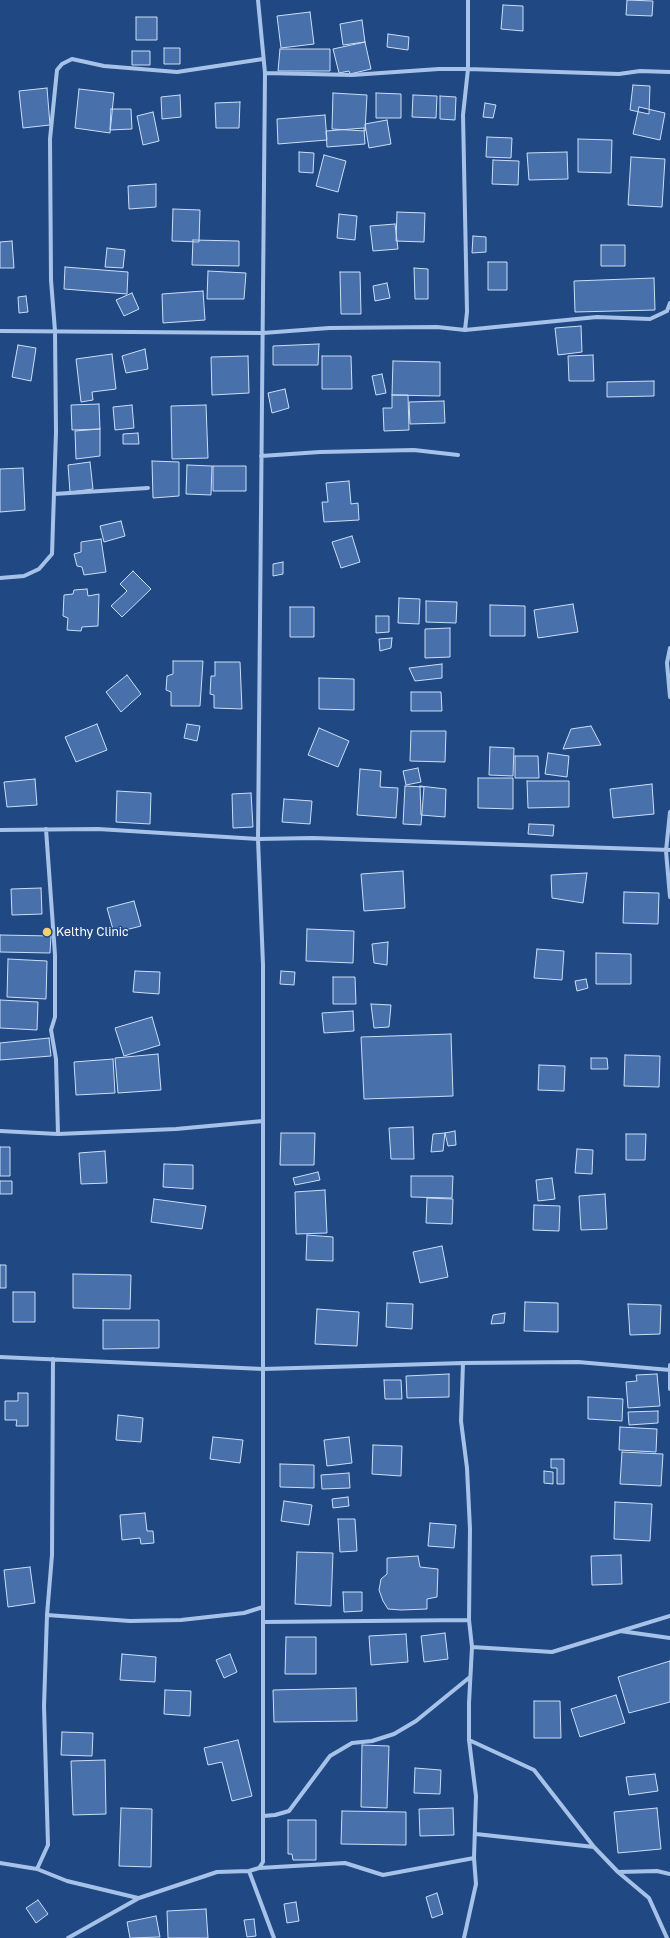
<!DOCTYPE html>
<style>
body{margin:0}
canvas{display:block;background:#204882}
</style>
<canvas width="670" height="1938"></canvas>
<script>
const context = document.querySelector('canvas').getContext('2d');
context.lineJoin = 'round';
function paint(path, color) {
  context.fillStyle = color;
  context.fill(path, 'evenodd');
}
function toPath(rows) {
  const path = new Path2D();
  for (const r of rows) {
    path.moveTo(r[0], r[1]);
    for (let i = 2; i < r.length; i += 2) path.lineTo(r[i], r[i + 1]);
  }
  return path;
}
function strokePath(path, color, width, dash) {
  context.strokeStyle = color;
  context.lineWidth = width;
  context.lineCap = dash ? 'butt' : 'round';
  context.setLineDash(dash || []);
  context.stroke(path);
}
function label(font, color, halo, rows, align = 'center') {
  context.font = font + ' "Golos Text",sans-serif';
  context.lineWidth = 3;
  context.setLineDash([]);
  context.textBaseline = 'middle';
  context.strokeStyle = halo;
  context.fillStyle = color;
  for (const [text, x, y, turn = 0] of rows) {
    context.save();
    context.translate(x, y);
    context.rotate((+turn || 0) * Math.PI / 180);
    context.textAlign = isNaN(turn) ? turn : align;
    if (halo) context.strokeText(text, 0, 0);
    context.fillText(text, 0, 0);
    context.restore();
  }
}
const building = toPath([
 [627,0,653,1,652,16,626,15,627,0],
 [503,5,523,6,523,31,501,29,503,5],
 [310,12,314,44,281,48,277,16,310,12],
 [136,17,157,17,157,40,136,40,136,17],
 [362,20,365,42,343,45,340,24,362,20],
 [388,34,409,37,408,50,387,47,388,34],
 [365,42,371,69,350,74,349,71,339,73,333,49,365,42],
 [164,48,180,48,180,64,164,64,164,48],
 [280,49,330,49,330,71,278,71,280,49],
 [132,51,150,51,150,65,132,65,132,51],
 [633,85,650,86,649,114,630,110,633,85],
 [47,88,50,125,23,128,19,91,47,88],
 [79,89,114,93,110,133,75,128,79,89],
 [333,93,367,95,365,131,332,129,333,93],
 [376,93,401,94,401,118,376,118,376,93],
 [180,95,181,117,162,119,161,97,180,95],
 [413,95,437,96,436,118,412,117,413,95],
 [440,96,456,97,455,120,440,119,440,96],
 [240,102,239,128,216,128,215,103,240,102],
 [485,103,496,105,493,118,483,117,485,103],
 [639,107,665,113,660,140,633,134,639,107],
 [111,109,131,109,132,129,110,130,111,109],
 [153,112,159,141,143,145,137,116,153,112],
 [325,115,327,140,278,144,277,119,325,115],
 [387,120,391,144,369,148,365,124,387,120],
 [364,128,365,144,327,147,326,131,364,128],
 [487,137,512,138,511,158,486,157,487,137],
 [578,139,612,140,611,173,578,172,578,139],
 [299,152,314,153,313,173,299,172,299,152],
 [567,152,568,179,529,180,527,153,567,152],
 [324,155,346,161,338,192,316,186,324,155],
 [631,157,665,159,662,207,628,205,631,157],
 [493,160,519,161,518,185,492,184,493,160],
 [156,184,156,207,129,209,128,186,156,184],
 [173,209,200,210,199,242,172,241,173,209],
 [397,212,425,213,424,242,396,241,397,212],
 [339,214,357,216,355,240,337,238,339,214],
 [395,224,398,249,373,251,370,226,395,224],
 [473,236,486,237,486,252,472,253,473,236],
 [193,240,239,241,239,266,192,265,193,240],
 [12,241,14,268,0,268,0,242,12,241],
 [601,245,625,245,625,266,601,266,601,245],
 [107,248,125,250,123,268,105,267,107,248],
 [488,262,507,262,507,290,488,290,488,262],
 [65,267,128,272,127,294,64,289,65,267],
 [414,268,428,269,428,299,415,299,414,268],
 [208,271,246,273,244,299,207,299,208,271],
 [340,272,360,272,361,314,341,314,340,272],
 [654,278,655,310,575,312,574,281,654,278],
 [387,283,390,298,375,301,373,286,387,283],
 [203,291,205,320,163,323,162,294,203,291],
 [132,293,139,309,124,316,116,300,132,293],
 [26,296,28,312,19,313,18,297,26,296],
 [581,326,582,352,558,355,555,328,581,326],
 [319,344,318,365,273,365,273,346,319,344],
 [18,345,36,348,31,381,12,377,18,345],
 [145,349,148,369,126,373,122,356,145,349],
 [112,354,116,389,92,392,93,400,81,402,76,359,112,354],
 [593,355,594,381,569,381,568,356,593,355],
 [248,356,249,393,212,395,211,357,248,356],
 [322,356,351,356,352,389,322,389,322,356],
 [393,361,440,362,440,396,392,395,393,361],
 [382,374,386,393,376,395,372,376,382,374],
 [654,381,654,396,607,397,607,382,654,381],
 [285,389,289,408,272,413,268,393,285,389],
 [392,395,408,395,409,430,384,431,383,408,392,408,392,395],
 [444,401,445,423,410,424,409,402,444,401],
 [99,404,100,429,72,430,71,405,99,404],
 [132,405,134,428,115,430,113,407,132,405],
 [206,405,208,458,172,459,171,406,206,405],
 [100,429,100,456,76,459,75,431,100,429],
 [138,433,139,444,123,444,123,434,138,433],
 [152,461,179,462,179,496,153,498,152,461],
 [90,462,93,489,70,492,68,465,90,462],
 [187,465,212,466,211,495,186,494,187,465],
 [213,466,246,466,246,491,213,491,213,466],
 [23,468,25,510,0,512,0,469,23,468],
 [349,481,351,504,358,503,359,520,324,522,322,502,328,502,326,483,349,481],
 [121,521,125,536,104,542,100,526,121,521],
 [352,536,360,562,341,568,332,542,352,536],
 [101,539,106,572,84,575,82,567,77,566,74,554,81,552,81,542,101,539],
 [283,562,283,574,273,576,273,564,283,562],
 [133,571,151,589,122,617,111,606,127,591,120,584,133,571],
 [87,589,88,596,99,594,98,626,82,627,81,631,67,630,68,618,63,616,64,595,73,594,74,590,87,589],
 [399,598,420,599,419,624,398,623,399,598],
 [426,601,457,602,456,623,426,622,426,601],
 [573,604,578,632,538,638,534,610,573,604],
 [490,605,525,606,525,636,490,636,490,605],
 [290,607,314,607,314,637,290,637,290,607],
 [376,616,389,616,389,632,376,633,376,616],
 [450,628,450,657,425,658,425,629,450,628],
 [392,638,391,648,380,651,379,639,392,638],
 [173,661,203,661,200,706,171,706,171,692,166,690,167,676,173,674,173,661],
 [215,662,240,662,242,709,214,708,214,695,210,694,211,676,215,676,215,662],
 [442,664,442,678,415,681,409,668,442,664],
 [127,675,141,694,121,712,106,692,127,675],
 [319,678,354,679,354,710,319,709,319,678],
 [411,692,441,692,442,711,411,711,411,692],
 [97,724,107,750,76,762,65,737,97,724],
 [187,724,200,726,197,741,184,738,187,724],
 [591,726,601,745,563,749,571,729,591,726],
 [319,728,349,741,338,767,308,755,319,728],
 [411,731,446,731,445,762,410,761,411,731],
 [490,747,514,748,513,776,489,775,490,747],
 [548,753,569,756,567,777,545,774,548,753],
 [515,756,538,756,539,778,515,778,515,756],
 [418,768,421,782,406,785,403,771,418,768],
 [360,769,381,771,380,787,398,788,396,818,357,815,360,769],
 [478,778,513,778,513,809,478,808,478,778],
 [35,779,37,805,7,807,4,782,35,779],
 [527,781,569,781,569,807,528,808,527,781],
 [652,784,654,814,613,818,610,789,652,784],
 [405,786,424,787,421,825,403,824,405,786],
 [420,786,446,789,445,817,421,815,420,786],
 [117,791,151,793,150,824,116,822,117,791],
 [251,793,253,827,233,828,232,794,251,793],
 [284,799,312,801,310,824,282,822,284,799],
 [529,824,554,825,553,836,528,834,529,824],
 [403,871,405,908,364,911,361,874,403,871],
 [587,873,583,903,552,898,551,875,587,873],
 [41,888,42,914,12,915,11,889,41,888],
 [624,892,659,893,658,924,623,923,624,892],
 [134,901,141,926,114,933,107,908,134,901],
 [307,929,354,931,353,963,306,961,307,929],
 [0,935,51,936,50,953,0,952,0,935],
 [388,942,387,965,374,963,372,944,388,942],
 [537,949,564,951,562,980,534,978,537,949],
 [596,953,631,954,631,984,596,984,596,953],
 [8,959,47,961,46,999,7,997,8,959],
 [135,971,160,972,159,994,133,992,135,971],
 [281,971,295,972,294,985,280,984,281,971],
 [333,977,355,977,356,1004,333,1004,333,977],
 [586,979,588,988,577,991,575,981,586,979],
 [0,1000,38,1002,37,1030,0,1028,0,1000],
 [371,1004,391,1005,389,1027,374,1028,371,1004],
 [353,1011,354,1031,324,1033,322,1013,353,1011],
 [152,1017,160,1045,124,1056,115,1028,152,1017],
 [451,1034,453,1096,364,1099,361,1037,451,1034],
 [49,1038,51,1056,0,1060,0,1043,49,1038],
 [158,1054,161,1090,118,1093,115,1058,158,1054],
 [625,1055,660,1056,659,1087,624,1086,625,1055],
 [591,1058,607,1058,608,1069,591,1069,591,1058],
 [113,1059,115,1093,76,1095,74,1062,113,1059],
 [539,1065,565,1066,564,1091,538,1090,539,1065],
 [413,1127,414,1159,391,1159,389,1128,413,1127],
 [455,1131,456,1145,448,1146,445,1133,455,1131],
 [281,1133,315,1133,314,1165,280,1165,281,1133],
 [445,1133,443,1151,431,1152,433,1134,445,1133],
 [626,1134,646,1134,645,1160,626,1160,626,1134],
 [0,1147,10,1147,10,1176,0,1176,0,1147],
 [577,1149,593,1150,592,1174,575,1173,577,1149],
 [105,1151,107,1183,81,1184,79,1153,105,1151],
 [164,1164,193,1165,193,1189,163,1187,164,1164],
 [318,1172,320,1180,295,1185,293,1178,318,1172],
 [411,1176,453,1176,452,1198,411,1197,411,1176],
 [552,1178,555,1199,538,1201,536,1180,552,1178],
 [0,1181,12,1181,12,1194,0,1194,0,1181],
 [325,1190,327,1233,296,1234,295,1192,325,1190],
 [605,1194,607,1229,581,1230,579,1196,605,1194],
 [427,1198,453,1199,452,1224,426,1223,427,1198],
 [154,1199,206,1206,202,1229,151,1222,154,1199],
 [534,1205,560,1206,559,1231,533,1230,534,1205],
 [307,1235,333,1237,333,1261,306,1260,307,1235],
 [442,1246,448,1277,420,1283,413,1252,442,1246],
 [0,1265,6,1265,6,1288,0,1288,0,1265],
 [73,1274,131,1275,130,1309,73,1308,73,1274],
 [13,1292,35,1292,35,1322,13,1322,13,1292],
 [525,1302,558,1303,558,1332,524,1331,525,1302],
 [387,1303,413,1304,412,1329,386,1327,387,1303],
 [628,1304,661,1305,660,1334,630,1335,628,1304],
 [317,1309,359,1312,357,1346,315,1344,317,1309],
 [505,1313,504,1323,491,1324,493,1315,505,1313],
 [103,1320,159,1320,159,1348,103,1349,103,1320],
 [449,1374,449,1397,407,1398,406,1376,449,1374],
 [657,1374,660,1406,628,1408,626,1382,637,1381,636,1375,657,1374],
 [384,1380,401,1380,402,1399,385,1399,384,1380],
 [18,1393,28,1393,28,1426,16,1426,17,1420,5,1420,5,1401,18,1401,18,1393],
 [588,1397,623,1399,622,1421,588,1419,588,1397],
 [658,1411,658,1423,629,1425,628,1412,658,1411],
 [118,1415,143,1418,141,1442,116,1440,118,1415],
 [620,1427,657,1429,656,1452,619,1450,620,1427],
 [213,1437,243,1440,240,1463,210,1459,213,1437],
 [349,1437,352,1463,327,1466,324,1440,349,1437],
 [373,1445,402,1446,401,1476,372,1474,373,1445],
 [622,1452,663,1454,661,1486,620,1484,622,1452],
 [551,1459,564,1459,564,1484,557,1484,557,1468,551,1468,551,1459],
 [280,1464,314,1465,314,1488,280,1487,280,1464],
 [544,1471,553,1472,553,1484,544,1483,544,1471],
 [349,1473,350,1488,322,1489,321,1475,349,1473],
 [348,1497,349,1506,333,1508,332,1499,348,1497],
 [284,1501,312,1505,309,1525,281,1521,284,1501],
 [615,1502,652,1504,650,1541,614,1539,615,1502],
 [145,1513,147,1531,153,1531,154,1543,141,1544,140,1538,122,1540,120,1515,145,1513],
 [338,1519,355,1519,357,1551,340,1552,338,1519],
 [430,1523,456,1525,454,1548,428,1546,430,1523],
 [297,1552,333,1553,331,1606,295,1604,297,1552],
 [621,1555,622,1584,592,1585,591,1556,621,1555],
 [418,1556,420,1567,438,1569,437,1597,427,1599,427,1609,401,1610,388,1609,383,1601,379,1590,381,1579,387,1574,387,1558,418,1556],
 [30,1567,35,1603,8,1607,4,1570,30,1567],
 [343,1592,362,1592,362,1611,344,1612,343,1592],
 [445,1633,448,1659,424,1662,421,1636,445,1633],
 [406,1634,408,1662,371,1665,369,1636,406,1634],
 [286,1637,316,1637,316,1674,285,1674,286,1637],
 [122,1654,156,1657,155,1682,120,1680,122,1654],
 [230,1654,237,1672,224,1678,216,1660,230,1654],
 [670,1661,670,1702,629,1713,618,1677,670,1661],
 [356,1688,357,1721,274,1722,273,1690,356,1688],
 [165,1690,191,1691,190,1716,164,1714,165,1690],
 [616,1695,625,1723,580,1737,571,1709,616,1695],
 [534,1701,560,1701,561,1738,534,1738,534,1701],
 [62,1732,93,1733,92,1756,61,1755,62,1732],
 [238,1740,252,1796,232,1801,222,1762,208,1765,204,1748,238,1740],
 [362,1745,389,1746,387,1808,361,1807,362,1745],
 [105,1760,106,1814,73,1815,71,1761,105,1760],
 [415,1768,441,1770,440,1794,414,1793,415,1768],
 [655,1774,658,1791,629,1795,626,1777,655,1774],
 [121,1808,152,1809,151,1867,119,1866,121,1808],
 [453,1808,454,1835,420,1836,419,1809,453,1808],
 [657,1808,661,1849,618,1853,614,1812,657,1808],
 [342,1811,406,1812,406,1845,341,1844,342,1811],
 [288,1820,316,1820,316,1860,293,1860,292,1854,288,1854,288,1820],
 [437,1893,443,1914,432,1918,426,1897,437,1893],
 [38,1900,48,1914,36,1923,26,1908,38,1900],
 [296,1902,299,1921,287,1923,284,1904,296,1902],
 [206,1909,208,1938,168,1938,167,1911,206,1909],
 [156,1916,160,1937,130,1938,127,1922,156,1916],
 [254,1919,256,1936,247,1937,244,1920,254,1919]
]);
const street = toPath([
 [265,73,352,75,439,69,468,69,468,0],
 [465,330,597,317,650,319,667,311,670,303],
 [0,331,263,333,329,328,437,327,465,330,467,312,463,115,468,69,619,74,640,71,670,72],
 [261,456,320,452,414,450,458,455],
 [54,494,148,488],
 [0,578,24,576,39,569,52,554,56,432,55,331,51,280,50,139,57,70,62,64,72,59,104,66,177,72,263,59],
 [670,648,667,663,670,697],
 [670,812,666,851,670,897],
 [46,829,55,955,55,1017,51,1030,56,1059,58,1134],
 [0,830,98,829,258,839,313,838,670,850],
 [0,1131,58,1134,176,1129,263,1121],
 [0,1357,263,1369,463,1363,578,1362,670,1370],
 [463,1363,461,1421,467,1468,470,1529,469,1620],
 [670,1365,670,1389],
 [47,1615,130,1621,181,1620,244,1613,263,1607],
 [263,1622,469,1620,472,1647,469,1703,469,1740,476,1796,474,1858,476,1884,464,1938],
 [620,1631,670,1638],
 [472,1647,552,1652,670,1616],
 [469,1740,534,1770,594,1847],
 [263,1816,275,1815,289,1811,330,1756,352,1743,372,1741,394,1734,416,1721,470,1677],
 [476,1834,594,1847,618,1872,649,1898,667,1938],
 [0,1863,37,1869,67,1881,138,1898],
 [259,1868,345,1863,383,1875,474,1858],
 [37,1869,48,1845,44,1706,47,1615,52,1555,53,1359],
 [249,1871,274,1938],
 [618,1872,657,1871,670,1874],
 [68,1938,139,1898,217,1872,249,1871,259,1868,263,1862,263,965,258,839,265,73,258,0]
]);
const markers = [
 [47,932,5,"#f6d167"]
];
const poiNames = [
 ["Kelthy Clinic",56,932]
];
paint(building, '#4871ab');
strokePath(building, '#cbddf7', 1);
strokePath(street, '#a7c2e9', 4);
for (const [x, y, r, color] of markers) {
  const dot = new Path2D();
  dot.arc(x, y, r, 0, 2 * Math.PI);
  context.fillStyle = color;
  context.fill(dot);
  strokePath(dot, '#204882', 1.5);
}
label('12px', '#fff', '#204882', poiNames, 'left');
</script>
